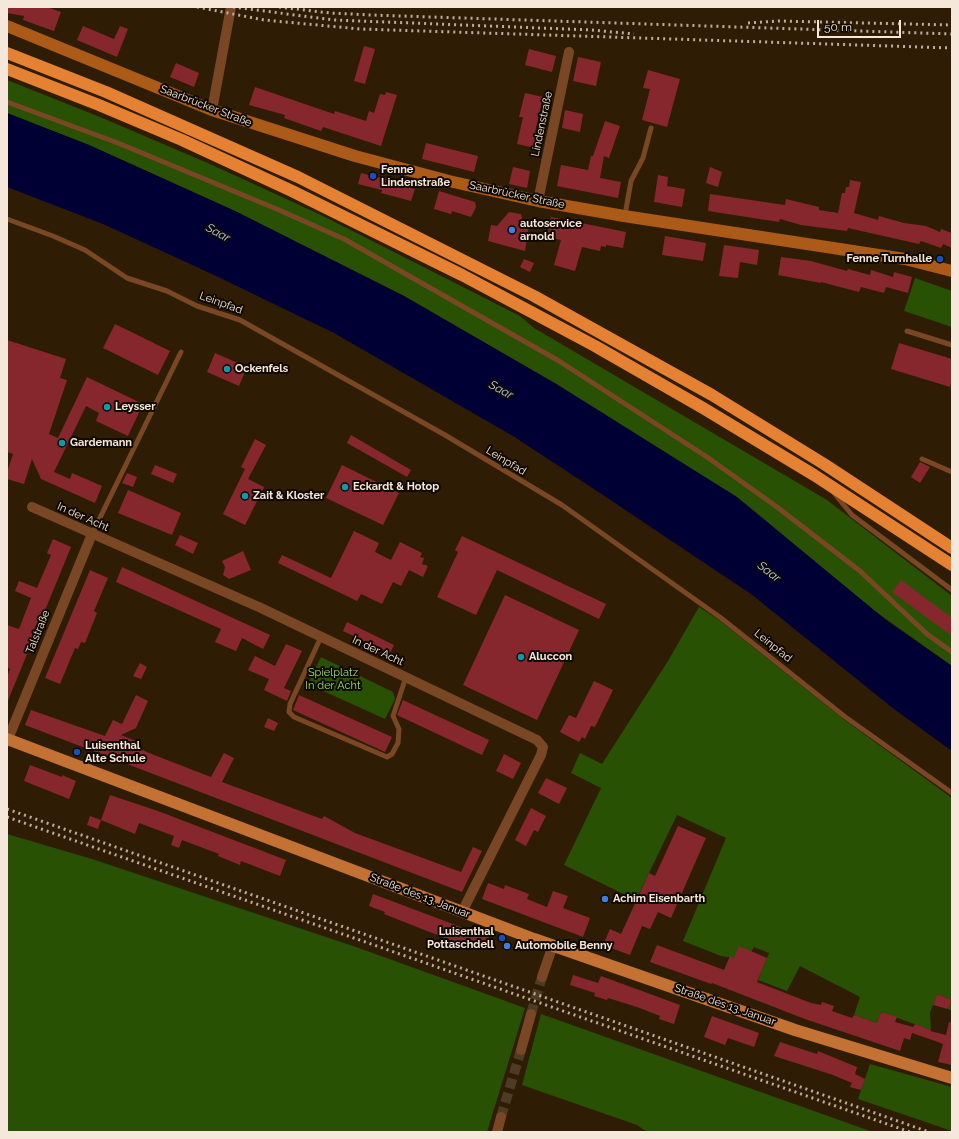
<!DOCTYPE html>
<meta charset="utf-8">
<style>
body{margin:0}
#map{position:relative;width:959px;height:1139px;overflow:hidden;background:#2f1c04;font-family:Raleway,sans-serif}
canvas{display:block}
.frame{position:absolute;inset:0;border:8px solid #f5e8da;pointer-events:none}
.scale{position:absolute;left:817px;top:20px;width:84px;height:18px;box-sizing:border-box;border:2px solid #f5e8da;border-top:0;padding-left:5px;font-size:12px;line-height:14px;white-space:nowrap;color:#f5e8da;-webkit-text-stroke:3px #100802;paint-order:stroke}
</style>
<div id="map">
<canvas width="959" height="1139"></canvas>
<div class="frame"></div>
<div class="scale">50 m</div>
</div>
<script>
const context = document.querySelector('canvas').getContext('2d');
context.lineJoin = 'round';
function paint(path, color) {
  context.fillStyle = color;
  context.fill(path, 'evenodd');
}
function toPath(rows) {
  const path = new Path2D();
  for (const r of rows) {
    path.moveTo(r[0], r[1]);
    for (let i = 2; i < r.length; i += 2) path.lineTo(r[i], r[i + 1]);
  }
  return path;
}
function strokePath(path, color, width, dash) {
  context.strokeStyle = color;
  context.lineWidth = width;
  context.lineCap = dash ? 'butt' : 'round';
  context.setLineDash(dash || []);
  context.stroke(path);
}
function label(font, color, halo, rows, align = 'center') {
  context.font = font + ' Raleway,sans-serif';
  context.lineWidth = 4;
  context.setLineDash([]);
  context.textBaseline = 'middle';
  context.strokeStyle = halo;
  context.fillStyle = color;
  for (const [text, x, y, turn = 0] of rows) {
    context.save();
    context.translate(x, y);
    context.rotate((+turn || 0) * Math.PI / 180);
    context.textAlign = isNaN(turn) ? turn : align;
    if (halo) context.strokeText(text, 0, 0);
    context.fillText(text, 0, 0);
    context.restore();
  }
}
const green = toPath([
 [7,80,100,117,210,164,321,215,520,316,534,328,827,500,952,596,952,666,558,385,404,296,235,211,89,145,7,113],
 [915,278,952,291,952,327,904,311],
 [699,607,719,620,842,718,952,798,952,1011,948,1009,952,1000,937,994,930,1013,931,1030,881,1012,877,1023,854,1015,860,997,800,966,787,991,758,980,769,953,754,947,751,952,734,958,721,956,683,941,726,838,677,815,636,900,564,865,601,788,571,773,580,753,602,764,668,661],
 [321,657,393,692,395,699,385,719,308,684],
 [7,834,92,859,356,947,525,1008,487,1132,7,1132],
 [541,1014,873,1132,647,1132,637,1125,522,1085],
 [870,1064,952,1087,952,1131,858,1099]
]);
const water = toPath([
 [7,113,89,145,235,211,404,296,558,385,737,497,886,620,952,666,952,751,894,709,751,594,603,495,513,436,334,333,212,274,103,224,7,187]
]);
const building = toPath([
 [7,7,47,7,61,12,54,31,23,20,24,16,7,13],
 [83,26,114,39,120,26,128,29,117,57,77,40],
 [364,46,375,49,365,84,354,81],
 [529,49,556,56,552,72,525,65],
 [578,57,601,62,596,86,573,81],
 [176,63,199,73,194,87,170,77],
 [648,70,680,79,667,127,642,120,650,89,643,88],
 [255,87,334,114,335,111,366,121,369,111,374,113,380,94,385,95,386,92,397,95,381,146,323,127,321,131,284,118,285,115,249,105],
 [525,93,543,97,535,132,538,133,535,148,517,144,523,117,519,117],
 [565,110,583,114,580,132,562,128],
 [605,121,620,126,609,158,604,156,600,178,621,182,618,198,557,186,561,165,588,170,591,156,593,156],
 [426,143,478,156,474,172,422,159],
 [513,167,530,171,527,188,509,184],
 [710,167,722,172,718,187,706,183],
 [361,173,385,179,386,177,412,185,411,188,415,189,411,201,381,193,382,190,358,184],
 [658,175,668,177,667,186,685,189,682,207,654,202],
 [850,180,861,182,854,213,878,220,879,216,904,223,926,226,940,232,941,229,952,233,952,248,943,244,941,248,921,241,919,244,848,228,847,231,801,225,780,219,779,222,708,211,710,194,785,205,786,199,819,207,819,210,838,213,842,193,845,193,846,187,849,187],
 [439,191,475,202,476,207,471,217,452,211,451,214,434,209],
 [509,212,521,214,524,225,529,226,525,251,488,241,491,225,497,226],
 [551,217,626,232,623,248,606,245,606,247,601,246,600,251,582,247,575,271,554,265,561,240,547,237],
 [665,236,706,243,703,261,662,255],
 [724,245,759,250,757,265,740,262,738,278,719,276],
 [781,257,811,261,847,271,848,269,870,275,871,270,893,277,894,272,912,277,908,293,886,287,884,293,861,287,859,292,821,282,821,283,778,275],
 [524,259,534,263,530,272,520,267],
 [115,324,170,351,158,375,103,348],
 [7,340,66,359,60,378,67,380,49,434,58,438,87,377,143,404,128,436,96,421,99,413,86,406,54,472,70,479,72,473,102,486,95,503,41,479,32,459,24,484,7,479,7,472,13,454,7,452],
 [899,343,952,359,952,380,950,387,891,369],
 [215,353,247,367,239,386,207,372],
 [351,435,411,470,407,477,347,443],
 [255,439,266,445,248,479,264,487,245,525,223,514,245,469,241,467],
 [920,462,930,467,920,483,911,477],
 [155,465,177,474,173,483,151,474],
 [342,465,399,493,383,525,326,498],
 [127,473,137,477,133,487,122,483],
 [128,490,181,513,172,535,118,513],
 [354,531,379,543,375,552,391,560,400,542,422,553,420,557,424,558,422,564,428,566,423,577,409,570,401,586,393,582,382,604,361,594,357,601,278,563,282,555,331,578],
 [180,535,198,543,193,554,175,545],
 [462,536,606,604,599,619,497,570,476,615,437,597,458,552,455,550],
 [53,539,71,547,7,703,7,677,10,669,7,667,7,625,19,629,31,598,15,591,19,581,37,588,51,555,47,553],
 [243,551,251,570,229,579,223,575,225,567,222,561],
 [122,567,270,635,263,649,242,638,236,651,215,642,221,629,116,582],
 [90,570,108,578,94,611,97,613,85,643,81,642,78,649,75,648,60,684,45,678],
 [901,580,952,618,952,636,892,592],
 [505,595,579,630,537,720,463,685],
 [347,622,394,645,390,653,343,631],
 [286,644,302,651,284,688,291,691,287,701,264,690,269,679,248,670,255,656,275,666],
 [140,663,147,667,141,679,133,676],
 [594,681,613,690,595,727,591,726,585,739,582,737,579,742,560,732,569,715,576,718],
 [136,695,148,701,136,728,121,735,141,743,139,748,149,753,211,777,224,753,234,758,222,782,322,819,324,816,355,833,461,872,473,847,482,851,462,892,25,725,31,710,105,736,113,720,122,724],
 [299,695,392,737,385,752,293,710],
 [403,700,489,740,482,755,397,715],
 [268,718,278,723,274,731,264,727],
 [504,754,521,763,513,779,496,771],
 [30,765,62,777,62,775,76,781,69,799,24,781],
 [546,778,567,788,559,804,538,793],
 [110,795,158,811,286,860,280,876,241,861,240,865,218,856,219,854,182,840,179,848,171,845,174,836,139,823,135,834,101,820,98,829,87,825,90,816,101,820],
 [531,808,546,816,538,832,534,830,526,846,515,840],
 [678,826,706,838,671,918,658,912,650,929,642,926,630,955,603,945,610,929,621,934,649,873,655,876],
 [488,883,504,889,505,885,529,894,527,899,547,907,553,891,568,896,563,908,590,918,583,937,482,899],
 [373,894,490,938,485,950,472,945,472,948,460,944,384,914,385,912,369,906],
 [657,945,724,970,730,956,734,958,739,946,767,958,757,982,811,1003,821,1005,822,1002,834,1006,832,1011,852,1018,854,1015,877,1023,881,1012,897,1017,895,1022,913,1027,915,1024,931,1030,930,1031,946,1035,949,1022,952,1023,952,1065,938,1062,943,1044,938,1042,912,1033,910,1040,904,1038,900,1051,805,1019,712,983,711,984,650,962],
 [573,975,598,983,601,976,680,1005,674,1024,659,1019,660,1016,637,1007,608,998,607,1000,594,996,595,993,570,985],
 [937,994,952,1000,948,1009,933,1005],
 [712,1016,759,1033,754,1047,728,1038,725,1045,704,1037],
 [780,1042,817,1054,818,1051,857,1067,855,1074,865,1079,861,1090,850,1087,852,1083,833,1075,774,1056]
]);
const streetTunnel = toPath([
 [531,1014,542,977],
 [501,1117,521,1050]
]);
const lane = toPath([
 [7,102,118,143,279,210,344,239,559,361,707,457,777,507,860,571,927,634,952,652],
 [625,215,631,181,643,158,651,128],
 [7,219,53,236,85,250,127,278,167,291,197,306,240,320,445,435,562,505,721,618,844,716,952,793],
 [907,331,952,345],
 [922,459,952,472],
 [834,493,852,515,952,590],
 [92,534,181,352],
 [321,637,290,704,289,712,294,717,387,757,392,754,398,743,399,729,393,716,406,677],
 [519,944,522,935]
]);
const street = toPath([
 [212,110,231,7],
 [538,201,569,52],
 [32,507,261,608,537,740,543,747,541,755,462,912],
 [8,739,92,534],
 [542,977,553,945],
 [521,1050,531,1014],
 [497,1132,501,1117]
]);
const secondary = toPath([
 [7,26,212,110,355,156,449,181,538,201,624,216,905,259,952,271]
]);
const primary = toPath([
 [7,739,534,939,795,1030,952,1078]
]);
const highway = toPath([
 [7,53,106,92,298,177,534,296,712,395,824,464,952,548],
 [7,69,99,105,182,140,292,191,462,275,595,346,703,408,814,475,952,565]
]);
const rail = toPath([
 [197,7,264,20,360,29,952,48],
 [233,7,334,20,592,30,634,34],
 [279,7,330,13,371,15,952,34],
 [748,23,779,21,952,25],
 [7,809,929,1132],
 [7,817,910,1132]
]);
const markers = [
 [373,176,4,"#1a4fb4"],
 [512,230,4,"#3f7fe0"],
 [940,259,4,"#1a4fb4"],
 [227,369,4,"#0f9aa8"],
 [107,407,4,"#0f9aa8"],
 [62,443,4,"#0f9aa8"],
 [345,487,4,"#0f9aa8"],
 [245,496,4,"#0f9aa8"],
 [521,657,4,"#0f9aa8"],
 [77,752,4,"#1a4fb4"],
 [605,899,4,"#3f7fe0"],
 [502,938,4,"#1a4fb4"],
 [507,946,4,"#3f7fe0"]
];
const streetNames = [
 ["Saarbrücker Straße",206,106,21],
 ["Lindenstraße",542,124,-78],
 ["Saarbrücker Straße",517,195,12],
 ["Leinpfad",221,303,20],
 ["Leinpfad",506,461,31],
 ["In der Acht",83,517,24],
 ["Talstraße",38,632,-68],
 ["Leinpfad",773,646,39],
 ["In der Acht",378,651,25],
 ["Straße des 13. Januar",420,896,21],
 ["Straße des 13. Januar",725,1005,19]
];
const poiNames = [
 ["Fenne",381,170],
 ["Lindenstraße",381,183],
 ["autoservice",520,224],
 ["arnold",520,237],
 ["Fenne Turnhalle",932,259,"right"],
 ["Ockenfels",235,369],
 ["Leysser",115,407],
 ["Gardemann",70,443],
 ["Eckardt & Hotop",353,487],
 ["Zait & Kloster",253,496],
 ["Aluccon",529,657],
 ["Luisenthal",85,746],
 ["Alte Schule",85,759],
 ["Achim Eisenbarth",613,899],
 ["Luisenthal",494,932,"right"],
 ["Pottaschdell",494,945,"right"],
 ["Automobile Benny",515,946]
];
const parkNames = [
 ["Spielplatz",333,673],
 ["In der Acht",333,686]
];
const waterNames = [
 ["Saar",218,233,29],
 ["Saar",501,390,29],
 ["Saar",769,572,38]
];
paint(green, '#285104');
paint(water, '#000034');
paint(building, '#86272e');
strokePath(streetTunnel, '#4d3b24', 10, [10, 5]);
strokePath(lane, '#794723', 5);
strokePath(street, '#794723', 10);
strokePath(secondary, '#ab5a17', 12);
strokePath(primary, '#c47134', 12);
strokePath(highway, '#e58133', 12);
strokePath(rail, '#bcad9d', 3, [2, 4]);
for (const [x, y, r, color] of markers) {
  const dot = new Path2D();
  dot.arc(x, y, r, 0, 2 * Math.PI);
  context.fillStyle = color;
  context.fill(dot);
  strokePath(dot, '#100802', 1.5);
}
label('11px', '#f5e8da', '#100802', streetNames);
label('bold 11px', '#f5e8da', '#100802', poiNames, 'left');
label('11px', '#99de70', '#100802', parkNames);
label('italic 12px', '#b3ccf5', '#100802', waterNames);
</script>
